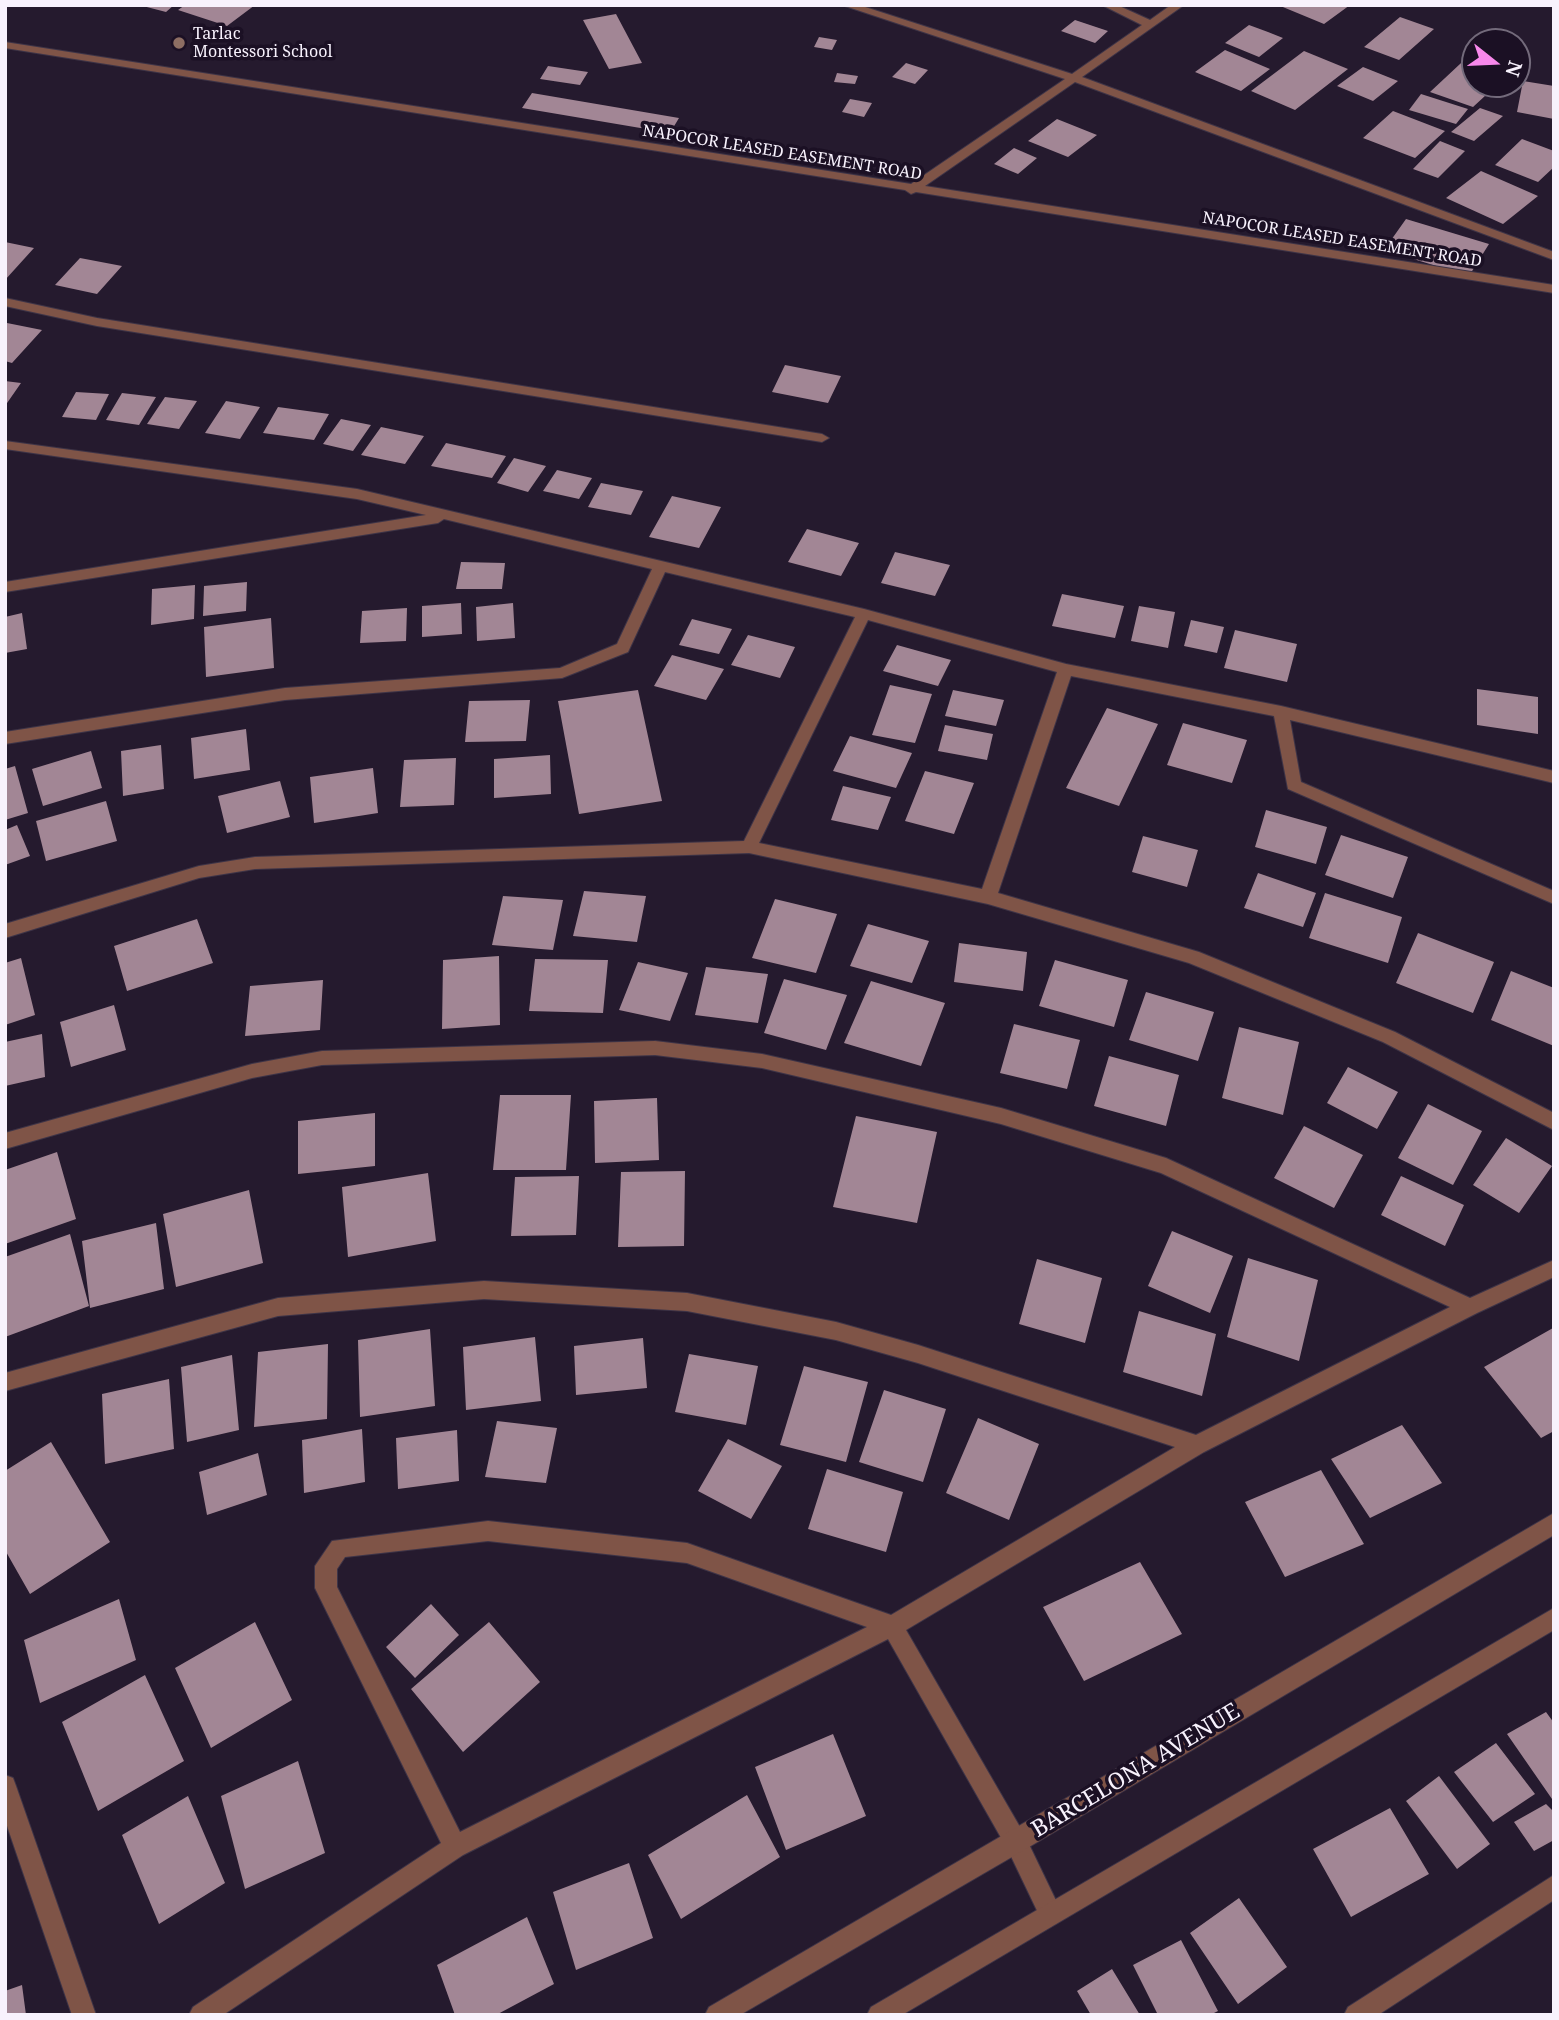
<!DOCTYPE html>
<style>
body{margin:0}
#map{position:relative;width:1559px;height:2020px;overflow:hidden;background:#251a2e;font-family:"Noto Serif",serif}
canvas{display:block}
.frame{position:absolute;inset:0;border:7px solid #f8f2fd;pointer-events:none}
.north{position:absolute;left:1461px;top:28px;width:70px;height:70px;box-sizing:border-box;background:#1b1024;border:2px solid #736a7b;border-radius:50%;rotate:108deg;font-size:19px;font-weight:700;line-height:28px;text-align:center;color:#f8f2fd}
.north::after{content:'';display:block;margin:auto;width:24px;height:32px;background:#f888eb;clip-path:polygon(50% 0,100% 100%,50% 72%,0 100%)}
</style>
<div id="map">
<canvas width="1559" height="2020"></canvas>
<div class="frame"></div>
<div class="north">N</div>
</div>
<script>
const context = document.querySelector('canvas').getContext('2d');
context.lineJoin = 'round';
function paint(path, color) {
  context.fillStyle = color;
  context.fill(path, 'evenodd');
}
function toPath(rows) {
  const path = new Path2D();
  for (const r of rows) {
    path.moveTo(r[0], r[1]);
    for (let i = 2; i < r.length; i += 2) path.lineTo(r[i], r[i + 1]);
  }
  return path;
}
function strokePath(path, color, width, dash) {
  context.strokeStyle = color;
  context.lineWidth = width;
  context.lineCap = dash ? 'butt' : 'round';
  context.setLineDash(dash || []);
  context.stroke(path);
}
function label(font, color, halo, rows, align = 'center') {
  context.font = font + ' "Noto Serif",serif';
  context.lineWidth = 7;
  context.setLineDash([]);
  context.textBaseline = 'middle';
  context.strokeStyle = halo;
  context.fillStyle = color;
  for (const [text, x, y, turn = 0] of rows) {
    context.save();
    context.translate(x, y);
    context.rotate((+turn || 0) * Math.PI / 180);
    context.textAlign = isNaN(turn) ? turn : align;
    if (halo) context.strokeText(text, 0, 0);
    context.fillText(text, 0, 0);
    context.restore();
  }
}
const building = toPath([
 [139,5,174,5,166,12],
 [185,5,255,5,227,26,178,10],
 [1278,5,1350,5,1324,24],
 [616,14,642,63,609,69,583,20],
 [1400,17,1434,29,1399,60,1364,47],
 [1075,20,1108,31,1095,43,1061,31],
 [1249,25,1268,32,1283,38,1259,57,1225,43],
 [819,37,837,40,832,50,814,47],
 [1225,50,1270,69,1241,91,1195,72],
 [1475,50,1475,84,1498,84,1473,107,1430,92],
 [1304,51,1348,69,1295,110,1251,91],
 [906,63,928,70,915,84,892,77],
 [548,66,588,72,580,85,540,79],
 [1363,67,1398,81,1373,101,1337,86],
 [837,73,858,76,855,84,834,82],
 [1523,81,1554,86,1554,119,1517,112],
 [532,93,679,118,670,133,522,108],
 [1421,94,1468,109,1456,124,1409,110],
 [850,99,872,103,864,117,842,112],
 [1480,108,1503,116,1474,141,1451,132],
 [1393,111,1445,131,1415,158,1363,138],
 [1057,119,1097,135,1068,157,1028,141],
 [1522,139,1554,151,1554,167,1538,182,1495,165],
 [1440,141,1465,151,1438,178,1413,169],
 [1014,148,1037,158,1018,174,994,164],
 [1481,171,1538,196,1503,224,1446,198],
 [1406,219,1489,244,1469,276,1384,250],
 [5,242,34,248,5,280],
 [80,258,122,266,97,294,55,285],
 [7,323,42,330,12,363,5,361],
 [785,365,841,376,828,403,772,392],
 [5,381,21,383,5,406],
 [76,392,109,394,96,420,62,417],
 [122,393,156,397,139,425,106,420],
 [165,397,197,401,179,429,147,424],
 [226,401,260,407,240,439,205,433],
 [278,407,329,414,314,440,263,433],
 [341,419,371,425,353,451,323,444],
 [381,427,424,436,405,464,361,455],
 [446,443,506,456,492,478,431,466],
 [514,458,546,466,528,492,497,483],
 [557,470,592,478,579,499,543,491],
 [601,483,643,491,631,515,588,507],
 [672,496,721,507,699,548,649,537],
 [807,529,859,543,841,576,788,562],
 [895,552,950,565,935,596,881,583],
 [461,562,505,563,502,589,456,589],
 [247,582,246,611,203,616,204,586],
 [195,585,194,619,151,625,152,589],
 [1062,594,1124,606,1115,638,1052,626],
 [461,603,462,634,422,637,422,606],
 [513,603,515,638,477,641,476,607],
 [1139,606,1175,612,1168,648,1131,641],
 [407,608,406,641,360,643,362,611],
 [22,613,27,649,5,653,5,617],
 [271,618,274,668,206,677,204,627],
 [692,619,732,629,719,654,679,645],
 [1191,620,1224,627,1217,653,1184,646],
 [1235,630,1297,644,1287,682,1224,668],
 [748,635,795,647,780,678,731,665],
 [897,645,951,660,938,686,883,671],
 [672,655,724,669,706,700,654,686],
 [890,685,932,694,915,743,872,735],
 [1477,689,1538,697,1538,734,1477,725],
 [638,690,662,801,579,814,558,701],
 [953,690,1004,700,996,726,945,716],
 [530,700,526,741,465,742,469,701],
 [1107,708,1158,724,1119,806,1066,788],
 [1183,723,1247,740,1232,783,1167,765],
 [945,725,993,734,987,760,938,751],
 [246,729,250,770,194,779,191,738],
 [850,736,912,753,896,788,833,771],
 [161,745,164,789,123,796,121,751],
 [91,751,102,788,43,806,32,769],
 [550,755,551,794,494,798,494,759],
 [456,758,454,805,400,807,404,760],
 [15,766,28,813,5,820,5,769],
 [373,768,378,813,314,823,310,777],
 [925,771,974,783,954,834,905,821],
 [280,781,290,817,227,833,218,796],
 [843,786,891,797,878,830,831,820],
 [106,801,117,841,46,861,36,821],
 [1266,810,1327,827,1316,864,1255,847],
 [17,825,30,856,5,865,5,830],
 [1341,835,1408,857,1393,898,1325,875],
 [1143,836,1198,850,1187,887,1132,872],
 [1258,873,1316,893,1303,927,1244,908],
 [584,891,646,896,637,942,573,936],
 [1325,893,1402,917,1388,963,1309,938],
 [503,896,563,900,553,950,492,945],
 [775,899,837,914,816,973,752,958],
 [197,919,213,963,127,991,114,946],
 [868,924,929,941,912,983,850,966],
 [1418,933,1494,962,1473,1013,1396,983],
 [959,943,1027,952,1023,991,954,982],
 [499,956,500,1025,442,1029,443,960],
 [21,958,35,1015,5,1025,5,963],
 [535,959,608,960,603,1013,529,1011],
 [1055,960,1128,980,1114,1027,1039,1006],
 [638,962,688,973,670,1021,619,1010],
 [706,967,768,974,758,1023,695,1015],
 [1511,971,1554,988,1554,1046,1491,1020],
 [784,979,847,995,826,1050,764,1033],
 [323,980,320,1030,245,1036,250,986],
 [871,981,945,1003,921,1066,844,1043],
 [1146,992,1214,1012,1198,1061,1129,1040],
 [114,1005,126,1050,71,1067,60,1022],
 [1014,1024,1080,1040,1067,1089,1000,1073],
 [1239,1027,1299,1042,1283,1115,1222,1098],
 [42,1034,45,1077,5,1086,5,1042],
 [1109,1056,1179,1075,1166,1126,1094,1106],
 [1348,1067,1398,1092,1377,1129,1327,1103],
 [500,1095,571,1095,566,1170,493,1170],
 [657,1098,659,1160,595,1163,594,1101],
 [1428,1104,1482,1131,1453,1185,1398,1158],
 [375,1113,375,1166,298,1174,298,1121],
 [856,1116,937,1132,917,1223,833,1207],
 [1304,1126,1363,1155,1334,1208,1274,1178],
 [1506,1138,1552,1166,1519,1213,1473,1185],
 [57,1152,76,1219,5,1244,5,1170],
 [685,1171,684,1246,618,1247,621,1172],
 [428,1173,436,1241,348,1257,342,1187],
 [579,1176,576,1235,511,1236,515,1177],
 [1401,1176,1464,1205,1445,1246,1381,1215],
 [249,1190,263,1263,176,1287,163,1214],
 [156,1223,164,1289,90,1308,82,1241],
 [1172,1231,1233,1256,1210,1313,1148,1286],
 [70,1234,89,1306,5,1337,5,1257],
 [1248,1258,1318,1280,1299,1361,1227,1337],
 [1037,1259,1102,1278,1085,1343,1019,1324],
 [1139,1311,1216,1334,1202,1396,1123,1372],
 [1553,1328,1554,1431,1541,1438,1484,1367],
 [430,1329,435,1406,360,1417,358,1340],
 [535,1337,541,1401,466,1410,463,1347],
 [643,1338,647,1388,576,1395,574,1346],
 [328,1344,327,1419,254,1427,258,1352],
 [689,1354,758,1366,746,1425,675,1412],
 [232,1355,239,1430,187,1442,181,1367],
 [804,1366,868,1382,846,1462,780,1445],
 [169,1379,174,1449,105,1464,102,1394],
 [884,1390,946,1409,923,1482,859,1462],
 [978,1418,1039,1444,1009,1520,946,1493],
 [497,1421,557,1428,546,1483,485,1477],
 [1402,1425,1442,1483,1370,1518,1331,1459],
 [362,1429,365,1482,304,1493,302,1440],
 [457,1430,459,1481,398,1489,396,1438],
 [728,1439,782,1466,751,1519,698,1491],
 [51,1442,110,1542,30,1594,5,1550,5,1471],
 [258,1453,267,1495,207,1515,199,1472],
 [827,1469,903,1492,886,1552,808,1529],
 [1321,1470,1364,1544,1285,1577,1245,1502],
 [1140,1562,1182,1634,1084,1681,1043,1607],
 [119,1599,136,1660,40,1703,24,1640],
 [431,1604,459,1635,415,1678,386,1647],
 [255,1622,292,1700,211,1748,175,1668],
 [489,1622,540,1682,463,1752,411,1689],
 [145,1675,184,1761,98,1811,62,1722],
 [1546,1712,1554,1723,1552,1799,1507,1734],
 [833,1734,866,1816,786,1850,755,1767],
 [1496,1743,1535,1794,1493,1822,1454,1772],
 [298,1761,325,1853,245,1889,221,1796],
 [1439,1776,1490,1844,1457,1869,1406,1801],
 [747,1795,780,1857,681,1919,648,1855],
 [188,1796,225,1883,159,1924,122,1835],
 [1546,1804,1554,1812,1554,1840,1534,1851,1514,1822],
 [1390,1808,1429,1874,1351,1917,1313,1849],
 [629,1863,653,1938,576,1970,553,1892],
 [1239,1898,1287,1967,1238,2004,1190,1933],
 [527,1917,554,1984,496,2015,455,2015,437,1965],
 [1181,1940,1218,2011,1210,2015,1158,2015,1133,1965],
 [1112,1969,1140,2015,1091,2015,1077,1991],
 [22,1985,26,2015,5,2015,5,1991]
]);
const minor = toPath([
 [842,5,859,5,1072,74,1142,25,1102,5,1117,5,1150,20,1171,5,1184,5,1082,77,1554,252,1554,260,1075,82,925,186,1554,285,1554,293,916,192,911,194,905,190,5,48,5,42,911,184,1065,79,842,5],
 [5,298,97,318,822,434,829,438,822,442,97,326,5,306,5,298],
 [5,441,357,489,864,609,1066,664,1281,706,1554,771,1554,783,1290,720,1301,782,1554,891,1554,904,1288,789,1274,716,1071,676,998,893,1199,952,1395,1032,1554,1113,1554,1130,1383,1042,1189,963,988,904,749,853,255,869,199,878,5,938,5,924,199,866,255,857,744,841,855,617,665,572,628,652,562,678,285,700,5,744,5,732,285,688,560,668,617,644,652,569,444,519,438,523,5,592,5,582,426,515,357,499,5,449,5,441],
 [868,620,1057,672,982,889,759,843,868,620],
 [655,1041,762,1054,1001,1108,1166,1158,1470,1298,1554,1260,1554,1277,1477,1313,1204,1452,906,1630,1024,1834,1062,1913,1058,1921,1050,1925,1042,1921,1008,1850,888,1639,463,1855,223,2015,189,2015,193,2007,441,1843,315,1588,315,1566,332,1541,488,1521,687,1543,891,1615,1175,1447,918,1363,836,1340,687,1311,484,1299,278,1316,5,1391,5,1373,278,1298,484,1281,687,1293,836,1322,918,1345,1196,1435,1450,1307,1161,1173,1001,1124,762,1068,655,1055,322,1065,252,1078,5,1149,5,1133,252,1064,322,1051,655,1041],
 [488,1541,687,1563,867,1627,460,1832,337,1587,337,1569,345,1557,488,1541],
 [5,1775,13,1778,16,1786,96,2015,72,2015,5,1820,5,1775],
 [1554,1875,1554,1900,1378,2015,1344,2015,1348,2007,1554,1875]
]);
const tertiary = toPath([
 [1554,1513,1554,1535,1024,1850,740,2015,705,2015,709,2007,1554,1513],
 [1554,1608,1554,1630,902,2015,867,2015,871,2007,1554,1608]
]);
const markers = [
 [179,43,7,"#8d6e63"]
];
const farPoinames = [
 ["Tarlac",193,34],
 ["Montessori School",193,52]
];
const farStreetnames = [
 ["NAPOCOR LEASED EASEMENT ROAD",782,153,9],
 ["NAPOCOR LEASED EASEMENT ROAD",1342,240,9]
];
const nearStreetnames = [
 ["BARCELONA AVENUE",1136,1771,-31]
];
paint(building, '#a28695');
strokePath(minor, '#3e3447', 2);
strokePath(tertiary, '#3e3447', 2);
paint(minor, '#7f5447');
paint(tertiary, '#7f5447');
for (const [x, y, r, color] of markers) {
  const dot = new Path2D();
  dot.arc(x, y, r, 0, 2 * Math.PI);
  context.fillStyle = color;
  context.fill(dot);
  strokePath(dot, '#1b1024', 2.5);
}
label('16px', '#f8f2fd', '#1b1024', farPoinames, 'left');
label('16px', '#f8f2fd', '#1b1024', farStreetnames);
label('23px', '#f8f2fd', '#1b1024', nearStreetnames);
</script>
